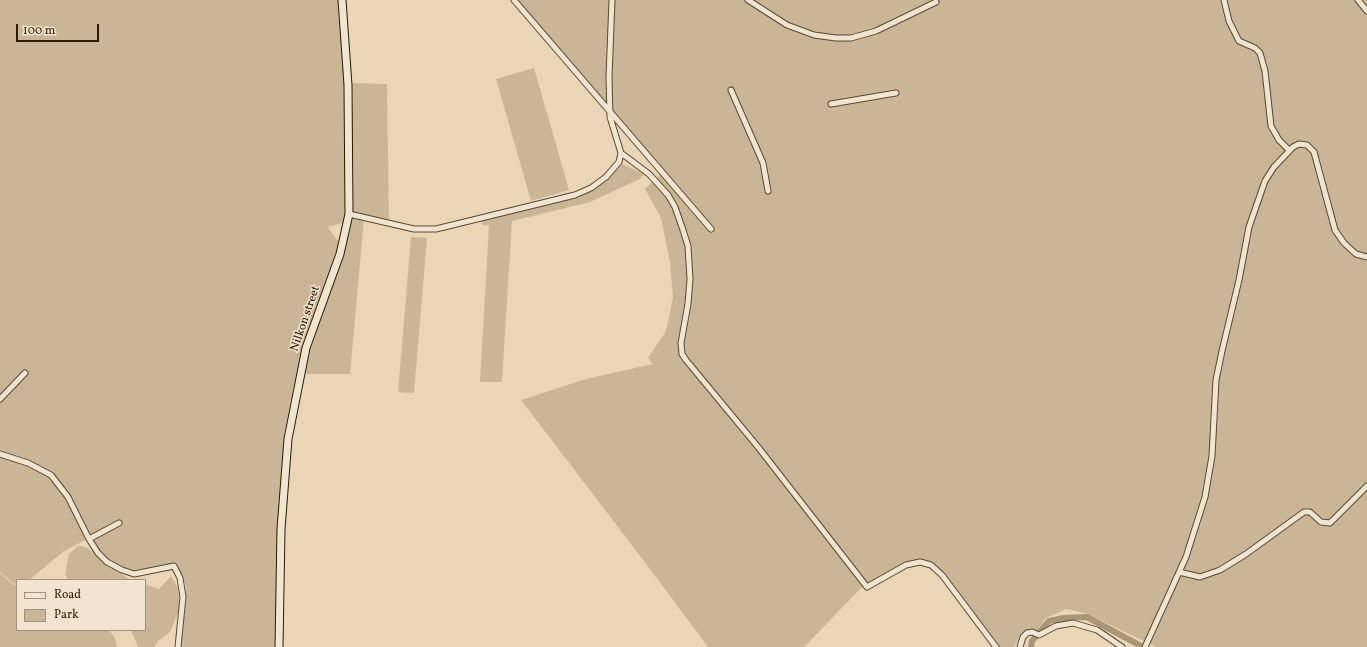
<!DOCTYPE html>
<style>
body{margin:0}
#map{position:relative;width:1367px;height:647px;overflow:hidden;background:#ead6b6;font-family:Vollkorn,serif}
canvas{display:block}
.legend{position:absolute;left:16px;top:579px;width:130px;height:52px;box-sizing:border-box;background:#f1e4d0;border:1px solid #a2927d;margin:0;padding:5px 7px;list-style:none;font-size:12px;color:#2c1800}
.legend li{display:flex;align-items:center;gap:8px;height:20px}
.legend b{width:20px;border:1px solid #a2927d}
.scale{position:absolute;left:16px;top:24px;width:83px;height:18px;box-sizing:border-box;border:2px solid #2c1800;border-top:0;padding-left:5px;font-size:12px;line-height:14px;white-space:nowrap;color:#2c1800;-webkit-text-stroke:3px #f1e4d0;paint-order:stroke}
</style>
<div id="map">
<canvas width="1367" height="647"></canvas>
<ul class="legend">
<li><b style="height:5px;background:#f1e4d0"></b>Road</li>
<li><b style="height:11px;background:#cab697"></b>Park</li>
</ul>
<div class="scale">100 m</div>
</div>
<script>
const context = document.querySelector('canvas').getContext('2d');
context.lineJoin = 'round';
function paint(path, color) {
  context.fillStyle = color;
  context.fill(path, 'evenodd');
}
function toPath(rows) {
  const path = new Path2D();
  for (const r of rows) {
    path.moveTo(r[0], r[1]);
    for (let i = 2; i < r.length; i += 2) path.lineTo(r[i], r[i + 1]);
  }
  return path;
}
function strokePath(path, color, width, dash) {
  context.strokeStyle = color;
  context.lineWidth = width;
  context.lineCap = dash ? 'butt' : 'round';
  context.setLineDash(dash || []);
  context.stroke(path);
}
function label(font, color, halo, rows, align = 'center') {
  context.font = font + ' Vollkorn,serif';
  context.lineWidth = 3;
  context.setLineDash([]);
  context.textBaseline = 'middle';
  context.strokeStyle = halo;
  context.fillStyle = color;
  for (const [text, x, y, turn = 0] of rows) {
    context.save();
    context.translate(x, y);
    context.rotate((+turn || 0) * Math.PI / 180);
    context.textAlign = isNaN(turn) ? turn : align;
    if (halo) context.strokeText(text, 0, 0);
    context.fillText(text, 0, 0);
    context.restore();
  }
}
const green = toPath([
 [0,0,340,0,344,74,346,222,328,227,339,243,304,347,284,435,277,551,275,647,177,647,182,635,185,610,186,587,181,573,174,565,141,574,122,569,108,561,89,538,64,551,29,580,17,580,17,583,14,584,0,572],
 [515,0,1367,0,1367,647,1156,647,1088,614,1066,609,1046,618,1035,633,1031,631,1021,633,1014,647,997,647,937,569,922,560,904,563,878,580,865,584,804,647,708,647,647,565,521,400,586,379,653,364,648,358,666,331,673,297,670,262,661,218,645,189,660,175],
 [534,68,569,190,531,201,496,79],
 [349,83,387,84,389,223,364,218,350,374,303,374,313,331,330,293,350,204,353,186],
 [617,162,644,174,640,179,590,202,512,221,502,382,480,382,489,225,482,225,481,220,583,194,606,176],
 [411,237,427,238,414,393,398,392],
 [78,546,86,547,130,580,69,580,65,575,69,554],
 [0,573,14,585,17,584,17,630,109,630,115,638,117,647,0,647],
 [171,576,178,588,180,608,170,632,158,641,154,647,138,647,131,630,145,630,145,584,159,589]
]);
const canal = toPath([
 [1031,647,1032,641,1049,621,1063,618,1087,617,1143,647]
]);
const street = toPath([
 [514,0,711,229],
 [748,0,787,25,814,35,836,38,851,38,876,31,936,2],
 [1224,0,1229,21,1239,41,1255,48,1260,53,1265,71,1271,126,1279,140,1289,150],
 [1358,0,1367,11],
 [731,90,763,163,768,191],
 [831,104,896,93],
 [621,153,649,174,668,195,675,207,683,230,688,246,690,279,688,304,681,343,682,354,686,360,758,447,867,587,906,565,920,562,931,565,942,575,996,647],
 [349,214,414,229,436,229,575,195,591,188,606,177,619,162,621,153,610,117,609,77,612,0],
 [0,399,25,373],
 [0,454,28,463,51,475,68,497,89,539,98,553,107,562,122,570,134,574,174,566,180,578,183,597,178,647],
 [89,539,119,523],
 [1179,572,1200,577,1220,570,1246,554,1304,512,1310,512,1321,522,1330,523,1367,486],
 [1020,647,1023,637,1027,633,1032,632,1039,635,1056,626,1073,623,1097,630,1122,647],
 [1145,647,1186,557,1205,497,1212,456,1216,380,1222,351,1239,280,1249,227,1265,181,1274,167,1293,147,1299,144,1307,145,1314,152,1335,230,1344,243,1356,254,1367,257]
]);
const secondary = toPath([
 [279,647,281,529,288,439,306,348,340,254,349,214,348,85,342,0]
]);
const streetNames = [
 ["Nilkon street",306,319,-71]
];
paint(green, '#cab697');
strokePath(canal, '#a99578', 6);
strokePath(street, '#5c482e', 7);
strokePath(secondary, '#2c1800', 9);
strokePath(street, '#f1e4d0', 5);
strokePath(secondary, '#f1e4d0', 7);
label('12px', '#2c1800', '#f1e4d0', streetNames);
</script>
